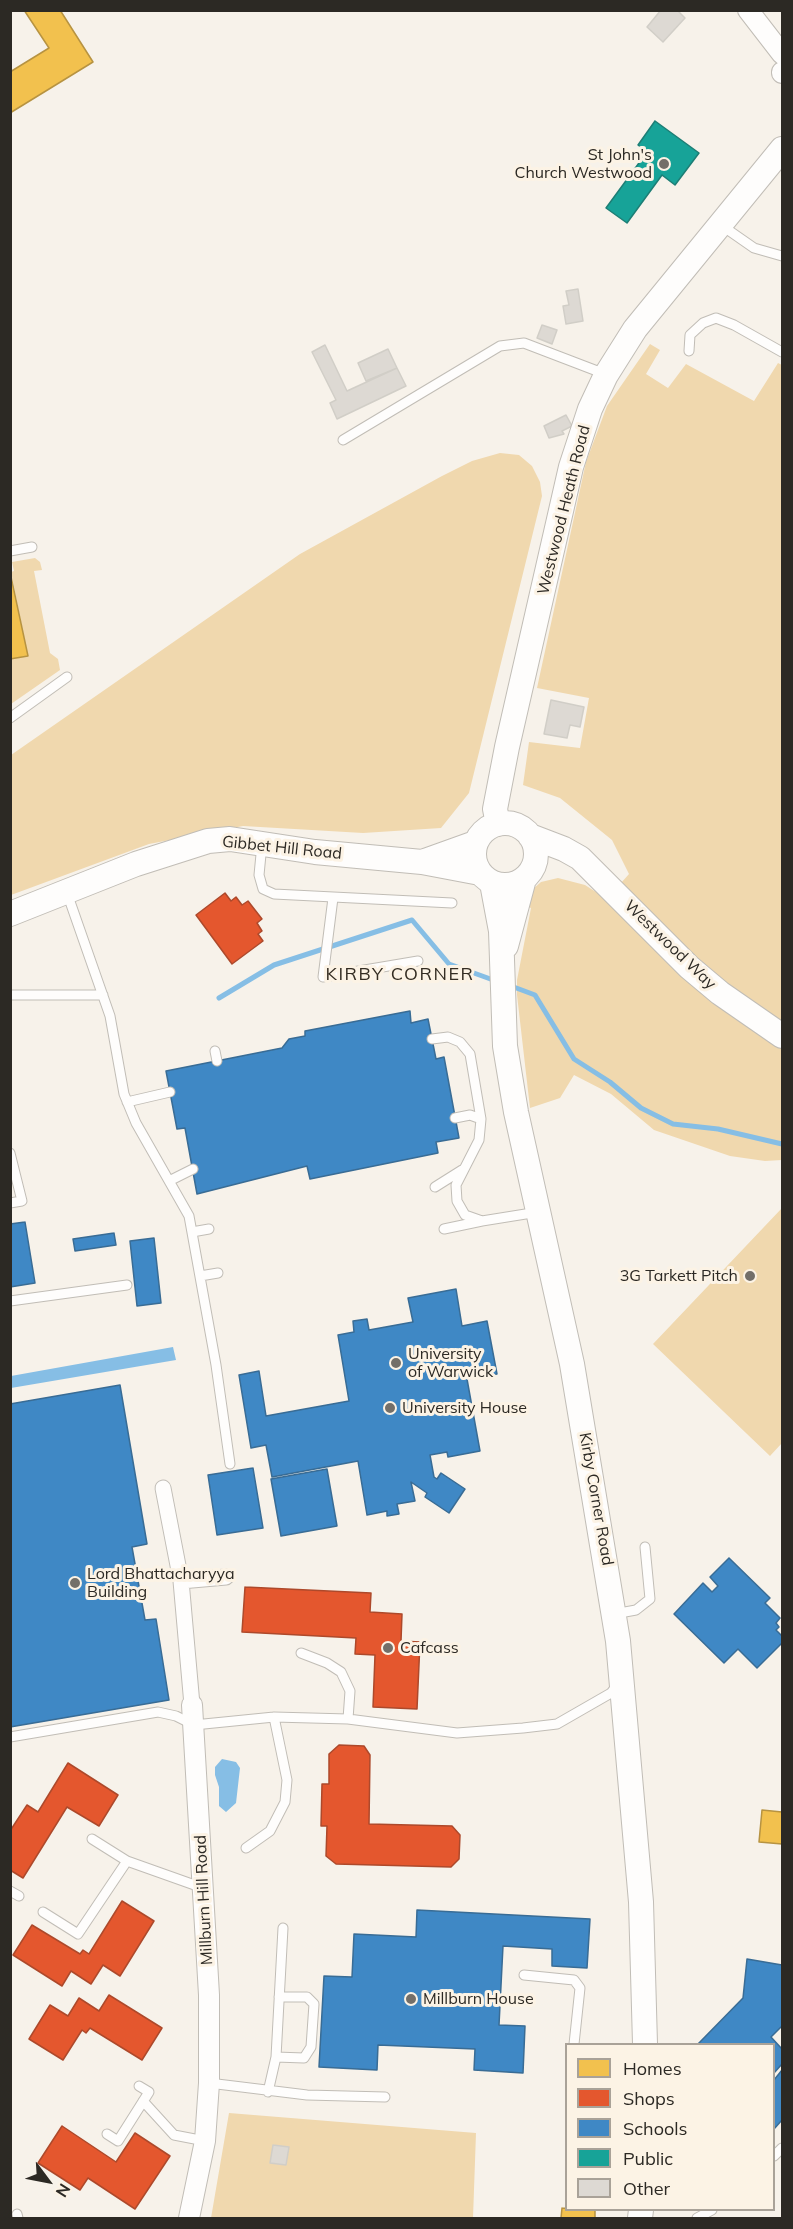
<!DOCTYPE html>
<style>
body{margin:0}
#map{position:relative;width:793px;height:2229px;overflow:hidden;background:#f7f2ea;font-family:Mulish,sans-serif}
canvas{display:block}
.frame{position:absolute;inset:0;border:12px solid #2c2924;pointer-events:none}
.legend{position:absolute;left:565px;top:2043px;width:210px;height:168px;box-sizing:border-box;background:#fcf3e5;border:2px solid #a9a298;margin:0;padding:8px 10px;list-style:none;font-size:18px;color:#2c2924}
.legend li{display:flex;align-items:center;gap:12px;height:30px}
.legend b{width:30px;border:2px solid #a9a298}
.north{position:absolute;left:18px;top:2151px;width:60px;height:60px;-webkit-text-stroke:4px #fcf3e5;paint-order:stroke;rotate:122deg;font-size:16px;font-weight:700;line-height:24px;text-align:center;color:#2c2924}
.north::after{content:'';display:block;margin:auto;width:21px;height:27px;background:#2c2924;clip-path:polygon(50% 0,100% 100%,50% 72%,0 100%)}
</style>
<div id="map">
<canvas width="793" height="2229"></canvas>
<div class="frame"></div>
<ul class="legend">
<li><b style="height:16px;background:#f2c14e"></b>Homes</li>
<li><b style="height:16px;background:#e4572e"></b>Shops</li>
<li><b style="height:16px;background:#3f88c5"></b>Schools</li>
<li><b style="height:16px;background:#17a398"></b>Public</li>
<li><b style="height:16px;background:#ddd9d3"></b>Other</li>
</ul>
<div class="north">N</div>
</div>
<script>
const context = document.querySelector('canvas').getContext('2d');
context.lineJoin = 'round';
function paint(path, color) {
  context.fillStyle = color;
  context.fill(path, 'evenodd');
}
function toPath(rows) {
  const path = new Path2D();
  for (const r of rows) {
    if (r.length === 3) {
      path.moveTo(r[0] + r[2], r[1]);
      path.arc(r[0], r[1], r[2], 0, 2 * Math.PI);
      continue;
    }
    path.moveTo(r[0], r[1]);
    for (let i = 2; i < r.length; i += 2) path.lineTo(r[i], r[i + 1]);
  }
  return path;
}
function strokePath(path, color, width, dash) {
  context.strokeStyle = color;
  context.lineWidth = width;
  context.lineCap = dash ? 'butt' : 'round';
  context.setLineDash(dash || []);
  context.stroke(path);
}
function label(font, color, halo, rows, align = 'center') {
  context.font = font + ' Mulish,sans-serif';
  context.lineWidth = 6;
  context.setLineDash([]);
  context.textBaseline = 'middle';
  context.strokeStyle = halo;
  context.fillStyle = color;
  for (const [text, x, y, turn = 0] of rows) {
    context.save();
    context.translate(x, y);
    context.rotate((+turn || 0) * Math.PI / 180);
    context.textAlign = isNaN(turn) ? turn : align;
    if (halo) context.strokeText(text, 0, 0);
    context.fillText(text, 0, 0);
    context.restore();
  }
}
const green = toPath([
 [650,344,660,350,646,374,668,388,686,364,754,401,778,363,782,365,782,1026,713,977,621,883,629,874,612,840,560,798,523,785,529,742,580,748,589,698,537,688,586,462,607,406],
 [500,453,519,455,532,466,540,482,542,496,469,793,441,828,363,833,243,826,149,844,11,895,11,755,300,554,442,476,472,461],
 [35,558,40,562,42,570,34,571,50,653,58,659,60,670,11,704,11,659,28,656,11,572,14,571,12,562],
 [558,878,585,885,610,901,665,961,723,1009,782,1046,782,1160,765,1161,730,1156,654,1130,611,1094,574,1075,560,1098,530,1108,517,995,517,980,531,908,526,906,533,889,541,882],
 [782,1208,782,1443,770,1456,653,1344],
 [229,2113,476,2133,473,2218,211,2218]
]);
const water = toPath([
 [173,1347,176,1360,11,1388,11,1376],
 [222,1759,236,1762,240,1768,236,1803,226,1812,219,1806,219,1787,215,1775,215,1767]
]);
const homes = toPath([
 [24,10,60,10,93,62,10,113,10,72,49,48,24,10],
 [10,572,28,656,10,659,10,572],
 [762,1810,782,1812,782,1844,759,1842,762,1810],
 [562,2208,595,2210,595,2218,561,2218,562,2208]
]);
const shops = toPath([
 [225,893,231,901,236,897,242,905,248,901,262,919,257,923,262,931,258,934,263,941,232,964,196,915,225,893],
 [245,1587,371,1593,370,1612,402,1614,401,1641,420,1642,417,1709,373,1707,375,1655,355,1654,356,1638,242,1632,245,1587],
 [339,1745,364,1746,370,1755,369,1824,452,1826,460,1835,459,1859,451,1867,336,1864,326,1856,327,1826,321,1826,322,1784,329,1784,329,1754,339,1745],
 [68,1763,118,1795,99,1826,67,1807,23,1878,10,1870,10,1831,27,1805,38,1812,68,1763],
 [122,1901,154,1921,120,1976,103,1965,91,1984,71,1971,62,1986,13,1955,32,1925,80,1954,83,1950,89,1954,122,1901],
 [109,1995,162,2028,142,2060,90,2028,86,2033,82,2030,63,2060,29,2039,50,2005,68,2016,79,1998,99,2011,109,1995],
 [62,2126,116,2162,135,2133,170,2156,135,2209,88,2178,80,2190,38,2163,62,2126]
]);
const schools = toPath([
 [410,1011,411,1023,428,1019,436,1059,444,1057,459,1138,436,1142,438,1153,310,1179,307,1166,197,1194,185,1128,177,1129,166,1071,282,1048,289,1039,305,1036,305,1031,410,1011],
 [25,1222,35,1283,10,1287,10,1224,25,1222],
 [114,1233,116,1245,75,1251,73,1239,114,1233],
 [154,1238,161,1303,137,1306,130,1241,154,1238],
 [456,1289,462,1326,487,1321,497,1374,467,1379,480,1451,448,1457,447,1452,430,1455,434,1477,437,1479,441,1473,465,1489,449,1513,425,1497,427,1493,411,1482,415,1501,397,1504,399,1514,387,1516,387,1511,367,1515,358,1461,272,1477,266,1445,251,1448,239,1375,259,1371,266,1416,349,1401,338,1335,354,1332,353,1321,367,1319,369,1330,413,1322,408,1298,456,1289],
 [120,1385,147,1544,132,1547,145,1620,156,1619,169,1700,10,1727,10,1404,120,1385],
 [253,1468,263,1528,217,1535,208,1475,253,1468],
 [327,1469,337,1526,281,1536,271,1479,327,1469],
 [729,1558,770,1598,765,1603,780,1618,776,1623,779,1627,776,1630,782,1636,782,1643,757,1668,738,1649,724,1663,674,1614,703,1583,712,1592,718,1586,710,1577,729,1558],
 [417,1910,590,1919,587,1968,552,1966,552,1949,503,1946,499,2025,525,2026,523,2073,474,2070,475,2049,378,2045,377,2070,319,2067,324,1976,352,1977,354,1934,416,1937,417,1910],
 [747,1959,782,1965,782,2026,771,2037,782,2049,782,2064,774,2073,774,2044,698,2044,743,1998,747,1959],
 [782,2070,782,2120,774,2129,774,2080,782,2070]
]);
const public = toPath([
 [655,121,699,153,675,185,662,175,627,223,606,208,647,152,638,145,655,121]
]);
const stream = toPath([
 [511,986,535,995,574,1059,610,1082,641,1108,673,1124,718,1129,782,1144],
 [219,998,274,965,412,920,449,964,496,981]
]);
const building = toPath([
 [661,10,677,10,685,18,663,42,647,27,661,10],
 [578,289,583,321,566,324,563,306,569,305,566,291,578,289],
 [542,325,557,330,552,344,537,338,542,325],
 [325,345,347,391,397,368,406,386,337,419,330,403,336,400,312,352,325,345],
 [388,349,397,368,366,381,358,363,388,349],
 [566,415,572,426,562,431,564,434,549,438,544,426,566,415],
 [551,700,584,707,580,727,570,725,567,738,544,734,551,700],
 [273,2145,289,2147,286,2165,270,2163,273,2145]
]);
const service = toPath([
 [721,225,754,248,782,256],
 [689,351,690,335,703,323,716,318,734,325,782,352],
 [343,440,500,346,524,343,605,374],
 [10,551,32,547],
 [10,718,67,677],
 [262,844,259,875,263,889,274,894,452,903],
 [67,893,110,1016,124,1094,136,1123,189,1216,216,1365,230,1464],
 [333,898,323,977,418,961],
 [10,995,103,995],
 [432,1039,448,1037,460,1042,470,1054,481,1119,479,1140,456,1185,457,1201,465,1215,482,1221,538,1212],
 [215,1051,217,1061],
 [127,1102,170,1092],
 [455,1118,470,1115,481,1119],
 [10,1153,22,1201,10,1203],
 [169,1181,193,1169],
 [435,1187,462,1170],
 [444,1229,482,1221],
 [192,1232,209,1229],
 [200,1276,218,1273],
 [10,1301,127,1285],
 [614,1614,636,1610,650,1599,645,1547],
 [301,1653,327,1663,341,1672,350,1691,348,1719],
 [10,1737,158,1712,176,1716,194,1725,274,1717,348,1719,457,1733,523,1728,557,1724,611,1693,618,1684],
 [92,1839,127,1861],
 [246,1848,270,1831,285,1802,287,1780,274,1717],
 [10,1891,19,1896],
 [43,1912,78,1934,127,1861,203,1888],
 [524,1975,574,1980,580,1988,574,2044],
 [276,2057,304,2058,311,2047,314,2004,307,1997,279,1997],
 [209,2083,307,2095,385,2097],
 [268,2092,276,2057,283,1928],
 [143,2101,174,2135,205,2141],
 [107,2134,118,2141,149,2092,139,2086],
 [774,2156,782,2148],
 [17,2214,18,2218],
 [697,2218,712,2210]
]);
const pedestrian = toPath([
 [163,1488,181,1581],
 [192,1705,181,1581,226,1577]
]);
const minor = toPath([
 [748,10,782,54],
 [782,73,782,72],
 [189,2218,205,2141,209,2083,209,1995,192,1705]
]);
const tertiary = toPath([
 [505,854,31],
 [498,824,495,809,507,747,571,467,590,409,606,375,635,329,782,149],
 [530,836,564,849,580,858,689,967,720,993,782,1036],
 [422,862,475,843],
 [492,883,501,931,505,1046,516,1112,572,1364,618,1641,641,1902,645,2044],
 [10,914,136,864,208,841,230,839,315,852,422,862,480,873],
 [506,946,524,879],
 [640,2218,641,2210]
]);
const markers = [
 [664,164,6,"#736f69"],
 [750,1276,6,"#736f69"],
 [396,1363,6,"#736f69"],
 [390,1408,6,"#736f69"],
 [75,1583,6,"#736f69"],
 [388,1648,6,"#736f69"],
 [411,1999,6,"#736f69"]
];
const poiNames = [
 ["St John's",652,155,"right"],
 ["Church Westwood",652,173,"right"],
 ["3G Tarkett Pitch",738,1276,"right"],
 ["University",408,1354],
 ["of Warwick",408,1372],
 ["University House",402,1408],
 ["Lord Bhattacharyya",87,1574],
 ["Building",87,1592],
 ["Cafcass",400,1648],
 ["Millburn House",423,1999]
];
const streetNames = [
 ["Westwood Heath Road",564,510,-76],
 ["Gibbet Hill Road",282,848,6],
 ["Westwood Way",670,945,44],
 ["Kirby Corner Road",596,1499,80],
 ["Millburn Hill Road",204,1900,-93]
];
const neighbourhoodNames = [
 ["KIRBY CORNER",400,975]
];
paint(green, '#f0d8ae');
paint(water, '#86bee5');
paint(homes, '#f2c14e');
strokePath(homes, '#b79341', 1.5);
paint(shops, '#e4572e');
strokePath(shops, '#ad492b', 1.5);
paint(schools, '#3f88c5');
strokePath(schools, '#396c95', 1.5);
paint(public, '#17a398');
strokePath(public, '#1d7e75', 1.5);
strokePath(stream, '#86bee5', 5);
paint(building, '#ddd9d3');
strokePath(building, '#d1cec7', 1.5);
strokePath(service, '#c1bdb6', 11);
strokePath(pedestrian, '#c1bdb6', 17);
strokePath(minor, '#c1bdb6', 22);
strokePath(tertiary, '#c1bdb6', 26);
strokePath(service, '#fefdfc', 9);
strokePath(pedestrian, '#fefdfc', 15);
strokePath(minor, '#fefdfc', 20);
strokePath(tertiary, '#fefdfc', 24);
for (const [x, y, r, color] of markers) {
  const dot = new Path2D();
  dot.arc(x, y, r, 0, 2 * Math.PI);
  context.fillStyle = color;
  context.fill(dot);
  strokePath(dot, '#fcf3e5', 2);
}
label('16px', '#2c2924', '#fcf3e5', poiNames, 'left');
label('16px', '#2c2924', '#fcf3e5', streetNames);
context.letterSpacing = '1.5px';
label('18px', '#342d23', '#fcf3e5', neighbourhoodNames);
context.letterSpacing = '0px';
</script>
